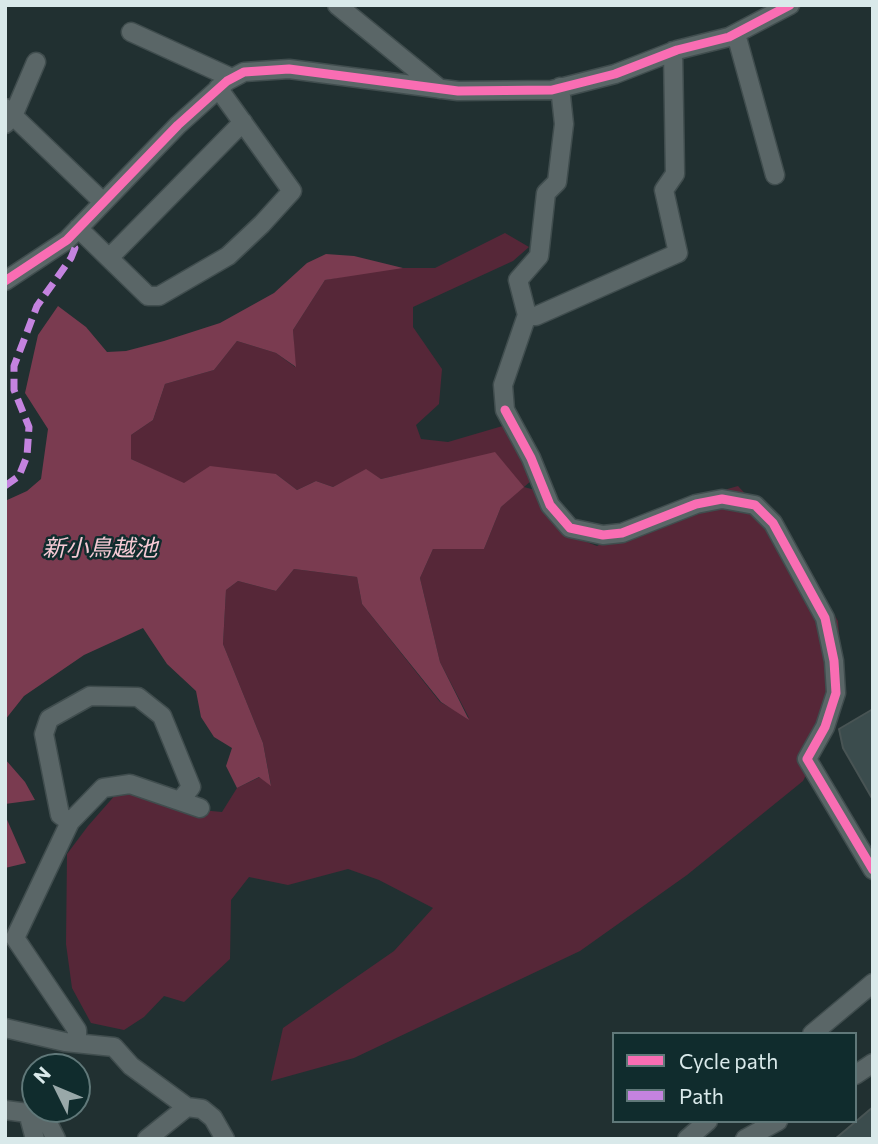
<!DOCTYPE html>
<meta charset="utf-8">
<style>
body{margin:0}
#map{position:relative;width:878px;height:1144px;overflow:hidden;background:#213031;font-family:Commissioner,sans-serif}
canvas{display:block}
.frame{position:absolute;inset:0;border:7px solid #d9e9ea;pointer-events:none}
.legend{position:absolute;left:612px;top:1032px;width:245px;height:91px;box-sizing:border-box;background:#102c2d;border:2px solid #607879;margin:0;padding:9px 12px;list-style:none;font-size:21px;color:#d9e9ea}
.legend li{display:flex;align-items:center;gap:14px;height:35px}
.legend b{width:35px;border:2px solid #607879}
.north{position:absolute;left:21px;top:1053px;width:70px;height:70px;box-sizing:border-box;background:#102c2d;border:2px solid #607879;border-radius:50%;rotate:313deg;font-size:19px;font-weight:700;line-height:28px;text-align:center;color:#d9e9ea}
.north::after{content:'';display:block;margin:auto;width:24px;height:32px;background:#99a8a9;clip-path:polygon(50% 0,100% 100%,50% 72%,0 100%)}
</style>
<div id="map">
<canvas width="878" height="1144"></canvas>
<div class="frame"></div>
<ul class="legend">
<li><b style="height:9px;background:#f96db3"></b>Cycle path</li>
<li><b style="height:9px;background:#c483df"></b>Path</li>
</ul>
<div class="north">N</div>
</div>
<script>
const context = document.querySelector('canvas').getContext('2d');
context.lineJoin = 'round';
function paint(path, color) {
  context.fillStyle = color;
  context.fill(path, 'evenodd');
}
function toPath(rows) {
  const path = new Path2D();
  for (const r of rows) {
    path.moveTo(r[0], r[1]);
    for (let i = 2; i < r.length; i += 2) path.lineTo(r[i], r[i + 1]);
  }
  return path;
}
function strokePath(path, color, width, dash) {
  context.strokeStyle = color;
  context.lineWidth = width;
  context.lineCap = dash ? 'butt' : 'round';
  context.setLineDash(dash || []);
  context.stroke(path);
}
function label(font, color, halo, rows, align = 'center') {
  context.font = font + ' Commissioner,"Noto Sans JP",sans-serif';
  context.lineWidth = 5;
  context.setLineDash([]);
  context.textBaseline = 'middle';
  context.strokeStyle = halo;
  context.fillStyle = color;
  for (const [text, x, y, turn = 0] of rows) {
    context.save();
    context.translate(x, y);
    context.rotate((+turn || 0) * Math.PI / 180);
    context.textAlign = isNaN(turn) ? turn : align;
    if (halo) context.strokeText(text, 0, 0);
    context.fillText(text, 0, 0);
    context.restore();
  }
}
const green = toPath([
 [505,233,529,247,513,261,413,307,413,327,442,369,439,404,416,425,421,439,448,442,506,425,532,480,524,487,535,490,561,532,597,546,671,505,738,486,791,543,838,621,844,700,803,781,687,875,580,951,354,1058,271,1081,283,1028,394,951,433,908,379,880,348,869,288,885,249,877,231,900,230,959,184,1002,164,996,144,1017,124,1030,91,1023,72,988,66,944,67,854,88,826,117,793,139,789,179,808,222,812,237,788,260,777,271,785,263,743,223,644,226,590,238,581,276,591,294,569,357,577,362,604,440,702,469,718,440,662,420,578,433,549,484,549,501,507,523,487,495,453,381,479,366,470,333,487,316,481,297,490,276,474,184,484,131,459,131,435,153,420,165,384,214,370,237,341,276,353,295,367,293,330,325,280,387,268,435,268]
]);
const water = toPath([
 [326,254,354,256,403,268,325,280,293,330,296,367,276,353,237,341,214,370,165,384,153,420,131,435,131,459,184,483,210,466,276,474,297,490,316,481,333,487,366,469,381,479,495,452,524,487,501,507,484,549,433,549,420,578,440,662,469,720,441,702,362,604,357,577,294,569,276,591,238,581,226,590,223,644,263,743,271,786,259,777,237,788,226,766,232,748,214,737,201,717,196,691,167,664,143,628,84,655,24,696,5,720,5,501,27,491,41,479,48,429,25,393,38,335,58,306,86,327,107,352,126,351,164,341,220,323,274,293,307,263],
 [5,759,25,782,35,800,5,804],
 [5,815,26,863,5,868]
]);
const building = toPath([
 [873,709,873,800,843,748,839,729,873,709],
 [873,1107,873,1139,835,1139,873,1107]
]);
const minor = toPath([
 [337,5,440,89],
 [131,32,232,78],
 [736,34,775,175],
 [560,87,564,124,557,182,546,193,539,256,518,280,527,315,536,316,678,253,664,190,675,174,673,51],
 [5,108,103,202],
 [5,124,13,116,36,62],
 [78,228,148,296,159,296,228,256,262,224,292,191,218,88],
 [109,258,243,122],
 [5,281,67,240,178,125,227,81,244,72,289,69,458,91,552,90,615,74,677,50,729,37,790,5],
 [527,315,503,385,505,410,531,458,550,505,570,528,603,535,622,533,696,504,722,499,755,505,773,523,825,618,834,661,836,693,825,727,807,759,873,870],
 [70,822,60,815,44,734,49,719,90,696,138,697,162,716,191,787,180,801],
 [5,1028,65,1042,114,1047,131,1066,187,1107,202,1109,213,1118,225,1139],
 [812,1034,873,983],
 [77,1043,77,1030,15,938,70,822,103,788,130,784,200,808],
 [855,1075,873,1063],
 [5,1110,35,1114,48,1123,56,1139],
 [28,1113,35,1139],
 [147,1139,187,1107],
 [687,1139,708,1121],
 [745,1139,778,1121]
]);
const quiet = toPath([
 [5,486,19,476,27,456,29,427,14,390,14,366,37,306,71,258,75,248,67,240]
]);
const cycleway = toPath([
 [5,281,67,240,178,125,227,81,244,72,289,69,458,91,552,90,615,74,677,50,729,37,790,5],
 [505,410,531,458,550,505,570,528,603,535,622,533,696,504,722,499,755,505,773,523,825,618,834,661,836,693,825,727,807,759,873,870]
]);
const waterNames = [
 ["新小鳥越池",100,548]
];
paint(green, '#562738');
paint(water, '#7a3b50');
paint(building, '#3b4c4d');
strokePath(building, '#485454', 2);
strokePath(minor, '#404d4e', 21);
strokePath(minor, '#5a6667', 18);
strokePath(quiet, '#c483df', 7, [14, 7]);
strokePath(cycleway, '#f96db3', 9);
label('italic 23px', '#f6cad5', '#102c2d', waterNames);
</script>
